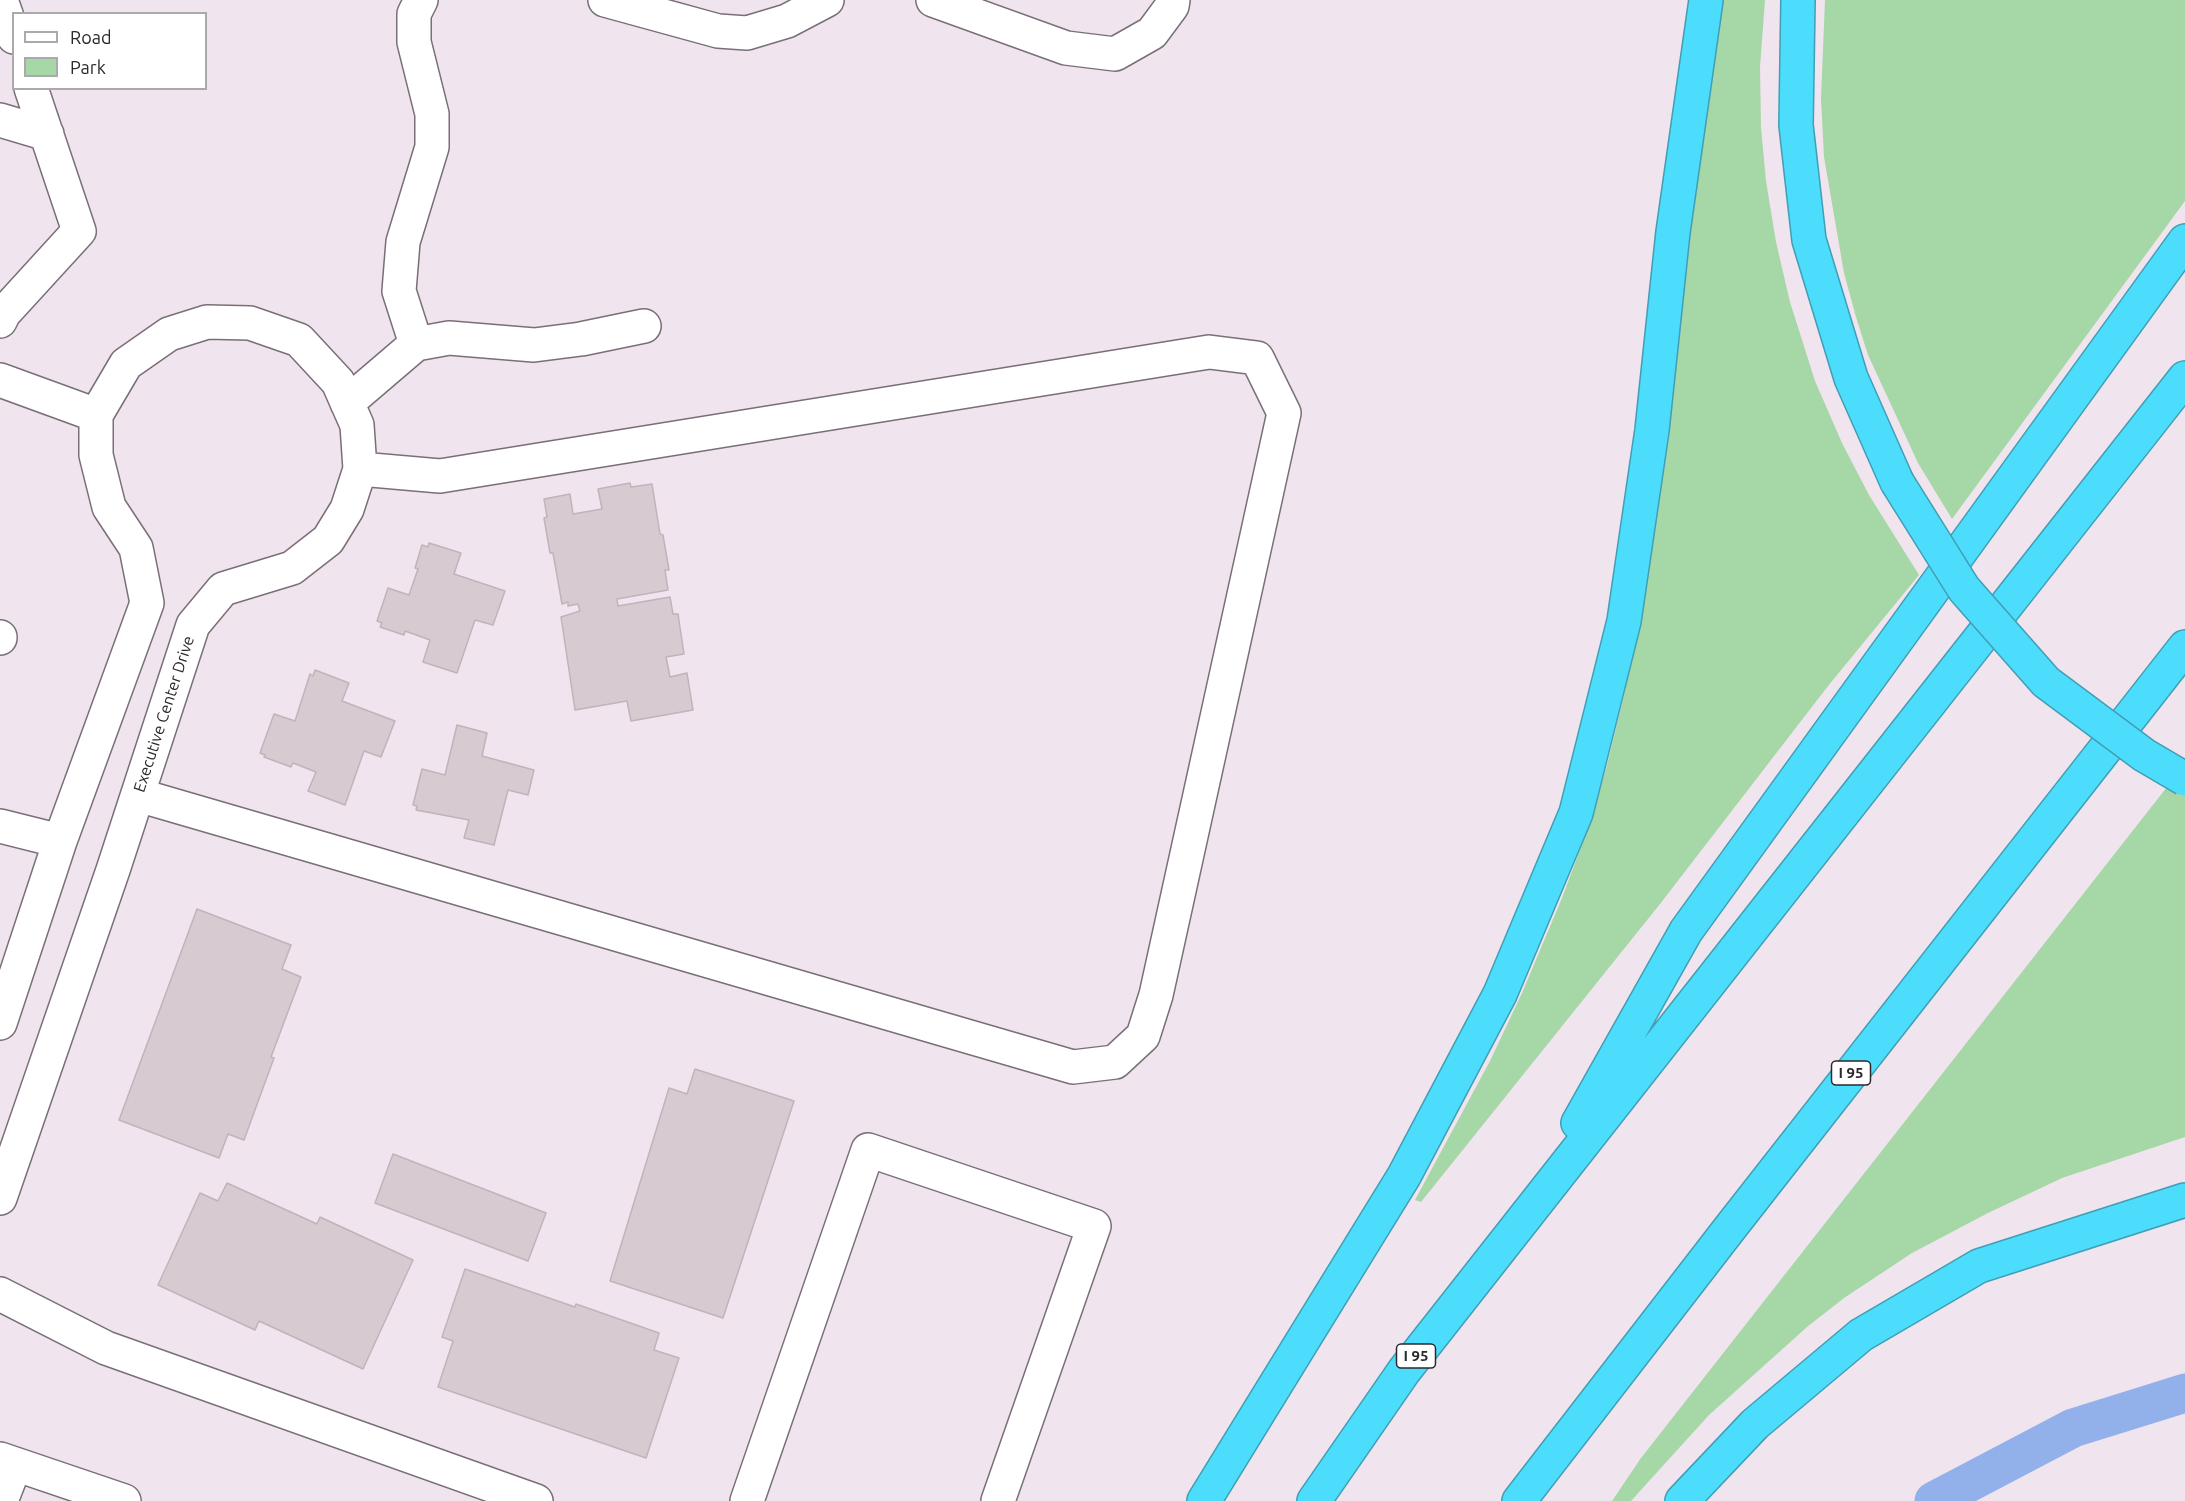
<!DOCTYPE html>
<style>
body{margin:0}
#map{position:relative;width:2185px;height:1501px;overflow:hidden;background:#f0e4ee;font-family:Ubuntu,sans-serif}
canvas{display:block}
.legend{position:absolute;left:12px;top:12px;width:195px;height:78px;box-sizing:border-box;background:#fff;border:2px solid #aba9ab;margin:0;padding:8px 10px;list-style:none;font-size:18px;color:#2c282c}
.legend li{display:flex;align-items:center;gap:12px;height:30px}
.legend b{width:30px;border:2px solid #aba9ab}
</style>
<div id="map">
<canvas width="2185" height="1501"></canvas>
<ul class="legend">
<li><b style="height:8px;background:#fff"></b>Road</li>
<li><b style="height:16px;background:#a6d7a7"></b>Park</li>
</ul>
</div>
<script>
const context = document.querySelector('canvas').getContext('2d');
context.lineJoin = 'round';
function paint(path, color) {
  context.fillStyle = color;
  context.fill(path, 'evenodd');
}
function toPath(rows) {
  const path = new Path2D();
  for (const r of rows) {
    path.moveTo(r[0], r[1]);
    for (let i = 2; i < r.length; i += 2) path.lineTo(r[i], r[i + 1]);
  }
  return path;
}
function strokePath(path, color, width, dash) {
  context.strokeStyle = color;
  context.lineWidth = width;
  context.lineCap = dash ? 'butt' : 'round';
  context.setLineDash(dash || []);
  context.stroke(path);
}
function label(font, color, halo, rows, align = 'center') {
  context.font = font + ' Ubuntu,sans-serif';
  context.lineWidth = 4.5;
  context.setLineDash([]);
  context.textBaseline = 'middle';
  context.strokeStyle = halo;
  context.fillStyle = color;
  for (const [text, x, y, turn = 0] of rows) {
    context.save();
    context.translate(x, y);
    context.rotate((+turn || 0) * Math.PI / 180);
    context.textAlign = isNaN(turn) ? turn : align;
    if (halo) context.strokeText(text, 0, 0);
    context.fillText(text, 0, 0);
    context.restore();
  }
}
const green = toPath([
 [1722,0,1765,0,1760,67,1761,128,1766,181,1776,242,1790,302,1815,381,1842,443,1869,495,1919,575,1828,686,1660,904,1421,1202,1415,1200,1490,1061,1522,993,1562,898,1590,823,1607,765,1625,691,1642,602,1696,158],
 [1825,0,2185,0,2185,201,1952,519,1918,463,1868,355,1856,317,1844,273,1824,157,1821,98],
 [2185,764,2185,1137,2062,1178,1988,1213,1912,1253,1844,1298,1807,1327,1709,1415,1631,1501,1612,1501,1641,1458]
]);
const canal = toPath([
 [1934,1501,2073,1428,2185,1393]
]);
const building = toPath([
 [630,483,631,487,652,484,660,534,663,535,669,570,665,570,668,590,617,599,618,606,670,597,673,614,678,614,684,654,666,657,670,677,687,673,693,710,631,721,627,701,575,710,561,617,580,611,578,604,568,606,568,602,562,604,553,553,550,553,544,518,547,517,544,499,570,494,573,514,602,509,598,489,630,483],
 [429,543,461,553,454,574,505,591,493,625,475,620,457,673,423,662,430,640,405,631,404,635,380,627,382,623,377,621,388,588,409,595,418,569,415,568,422,545,428,547,429,543],
 [315,670,349,683,342,701,395,721,381,757,364,751,345,805,308,791,316,772,293,763,291,767,264,757,265,755,260,753,274,714,295,721,310,674,313,676,315,670],
 [457,725,487,733,482,756,534,770,528,795,508,790,494,845,464,838,469,820,416,810,417,806,413,805,422,769,445,775,457,725],
 [197,909,291,945,282,969,301,977,271,1057,274,1058,244,1140,228,1134,219,1158,119,1120,197,909],
 [695,1069,794,1101,723,1318,610,1281,669,1088,687,1094,695,1069],
 [393,1154,546,1213,528,1261,375,1203,393,1154],
 [227,1183,317,1224,320,1217,413,1260,363,1369,259,1321,255,1330,158,1285,200,1193,218,1201,227,1183],
 [465,1269,575,1307,576,1304,659,1333,654,1350,679,1358,646,1458,438,1387,453,1341,442,1337,465,1269]
]);
const minor = toPath([
 [1,0,14,37],
 [605,0,718,31,747,33,787,21,827,0],
 [933,0,1066,48,1115,54,1152,33,1172,6,1173,0],
 [0,120,47,134],
 [0,321,4,313,79,231,31,88],
 [416,344,399,291,403,242,432,147,432,114,414,42,414,14,421,0],
 [0,380,96,415],
 [347,403,416,344,449,338,534,345,581,339,644,326],
 [0,637,0,638],
 [138,795,1073,1067,1115,1062,1143,1036,1156,995,1284,413,1257,358,1209,352,440,476,360,469],
 [0,826,60,841],
 [0,1023,60,841,147,603,136,548,109,507,96,455,96,415,126,364,169,334,207,322,250,323,299,340,338,382,357,425,360,469,347,509,328,540,292,568,223,589,193,625,113,870,0,1198],
 [0,1294,106,1348,536,1501],
 [0,1459,124,1501],
 [1,1501,15,1465],
 [747,1501,868,1150,1094,1226,998,1501]
]);
const highway = toPath([
 [1798,0,1796,125,1809,240,1851,378,1897,482],
 [1578,1123,1686,931,2185,241],
 [1204,1501,1404,1176,1500,994,1576,813,1624,621,1652,430,1673,232,1706,0],
 [1314,1501,1404,1371,2185,378],
 [1519,1501,1730,1228,2185,647],
 [1682,1501,1755,1424,1861,1335,1979,1266,2185,1200]
]);
const highwayBridge = toPath([
 [1897,482,1964,589,2046,682,2144,755,2185,779]
]);
const shields = [
 [1851,1073,39],
 [1416,1356,39]
];
const shieldNames = [
 ["I 95",1851,1073],
 ["I 95",1416,1356]
];
const streetNames = [
 ["Executive Center Drive",164,714,-72]
];
paint(green, '#a6d7a7');
strokePath(canal, '#92b1ea', 39);
paint(building, '#d8cad1');
strokePath(building, '#c1b3ba', 1.5);
strokePath(minor, '#796f78', 36);
strokePath(highway, '#419eb4', 36);
strokePath(minor, '#fff', 33);
strokePath(highway, '#4cddfd', 33);
strokePath(highwayBridge, '#419eb4', 36, []);
strokePath(highwayBridge, '#4cddfd', 33);
for (const [x, y, w] of shields) {
  const box = new Path2D();
  box.roundRect(x - w / 2, y - 12, w, 24, 4.5);
  context.fillStyle = '#fff';
  context.fill(box);
  strokePath(box, '#2c282c', 1.5);
}
label('bold 15px', '#2c282c', null, shieldNames);
label('16px', '#2c282c', '#fff', streetNames);
</script>
